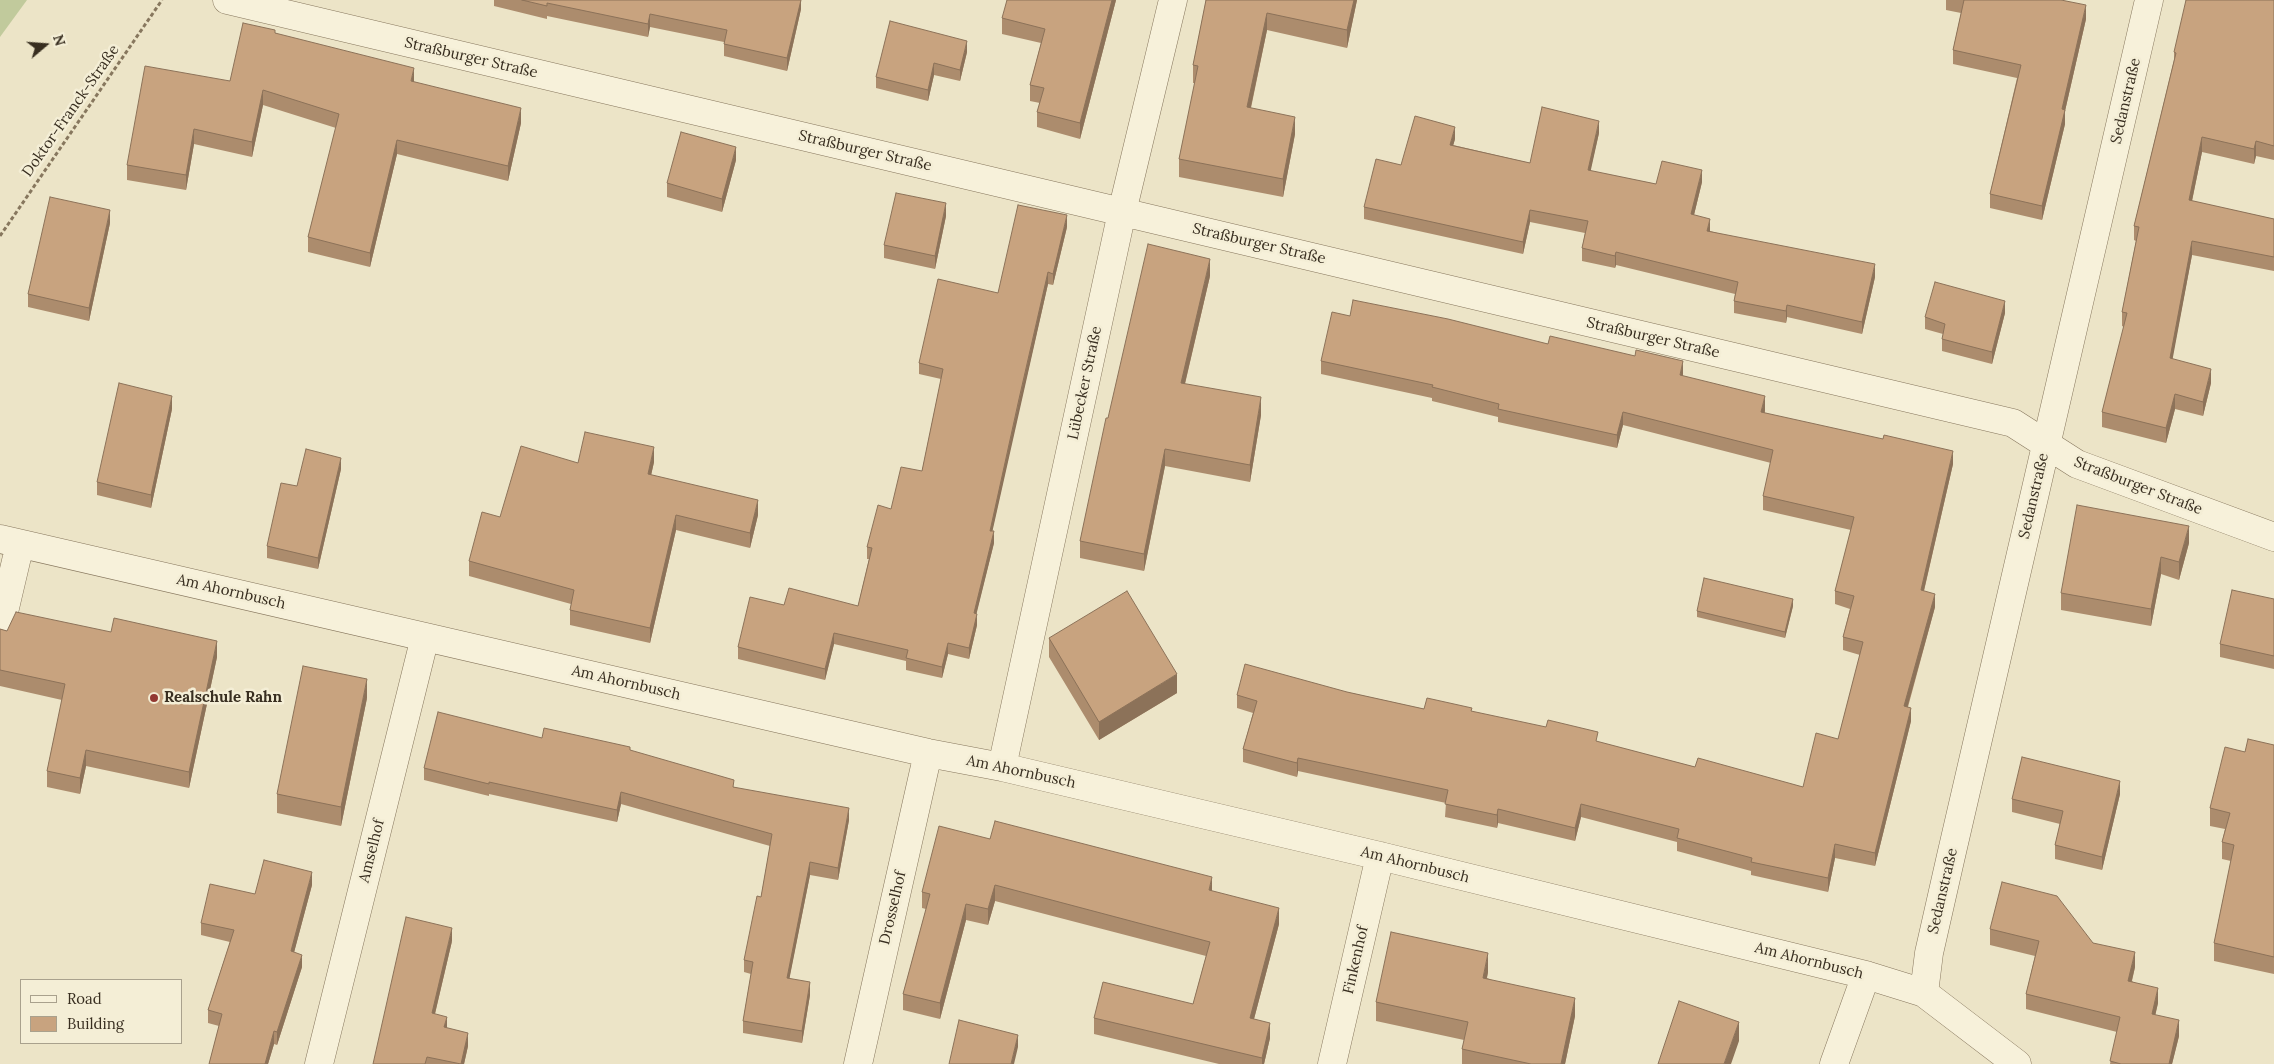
<!DOCTYPE html>
<meta charset="utf-8">
<style>
body{margin:0}
#map{position:relative;width:2274px;height:1064px;overflow:hidden;background:#ece4c7;font-family:Lora,serif}
canvas{display:block}
.legend{position:absolute;left:20px;top:979px;width:162px;height:65px;box-sizing:border-box;background:#f4eed6;border:1px solid #a9a18d;margin:0;padding:6px 9px;list-style:none;font-size:15px;color:#382e20}
.legend li{display:flex;align-items:center;gap:10px;height:25px}
.legend b{width:25px;border:1px solid #a9a18d}
.north{position:absolute;left:20px;top:20px;width:50px;height:50px;-webkit-text-stroke:4px #f4eed6;paint-order:stroke;rotate:72deg;font-size:14px;font-weight:700;line-height:20px;text-align:center;color:#382e20}
.north::after{content:'';display:block;margin:auto;width:18px;height:22px;background:#382e20;clip-path:polygon(50% 0,100% 100%,50% 72%,0 100%)}
</style>
<div id="map">
<canvas width="2274" height="1064"></canvas>
<ul class="legend">
<li><b style="height:6px;background:#f7f1da"></b>Road</li>
<li><b style="height:14px;background:#c8a37f"></b>Building</li>
</ul>
<div class="north">N</div>
</div>
<script>
const context = document.querySelector('canvas').getContext('2d');
context.lineJoin = 'round';
function paint(path, color) {
  context.fillStyle = color;
  context.fill(path, 'evenodd');
}
function toPath(rows) {
  const path = new Path2D();
  for (const r of rows) {
    path.moveTo(r[0], r[1]);
    for (let i = 2; i < r.length; i += 2) path.lineTo(r[i], r[i + 1]);
  }
  return path;
}
function strokePath(path, color, width, dash) {
  context.strokeStyle = color;
  context.lineWidth = width;
  context.lineCap = dash ? 'butt' : 'round';
  context.setLineDash(dash || []);
  context.stroke(path);
}
function label(font, color, halo, rows, align = 'center') {
  context.font = font + ' Lora,serif';
  context.lineWidth = 5;
  context.setLineDash([]);
  context.textBaseline = 'middle';
  context.strokeStyle = halo;
  context.fillStyle = color;
  for (const [text, x, y, turn = 0] of rows) {
    context.save();
    context.translate(x, y);
    context.rotate((+turn || 0) * Math.PI / 180);
    context.textAlign = isNaN(turn) ? turn : align;
    if (halo) context.strokeText(text, 0, 0);
    context.fillText(text, 0, 0);
    context.restore();
  }
}
const green = toPath([
 [0,0,27,0,0,37]
]);
const path = toPath([
 [0,236,162,0]
]);
const minor = toPath([
 [227,0,2013,423,2077,464,2274,537],
 [0,539,928,753,1002,767,1380,856,1866,975,1924,993,2017,1064],
 [0,629,20,544],
 [1002,767,1122,212,1173,0],
 [1924,993,1929,953,1951,856,2149,0],
 [319,1064,425,637],
 [858,1064,928,753],
 [1332,1064,1380,856],
 [1834,1064,1866,975]
]);
const wall = toPath([
 [494,0,801,0,801,9,787,71,724,56,724,42,650,27,648,37,547,16,547,19,494,6],
 [1116,0,1080,139,1037,127,1037,112,1040,103,1030,101,1030,85,1041,43,1002,34,1002,18],
 [1206,0,1357,0,1347,48,1267,30,1251,108,1295,134,1283,197,1179,177,1179,159,1195,83,1193,83,1193,65],
 [1946,0,2061,0,2086,19,2065,111,2065,124,2042,220,1990,208,1990,194,2017,78,1953,64,1953,50,1961,13,1946,10],
 [2274,0,2274,160,2256,156,2254,164,2202,152,2192,201,2274,219,2274,271,2192,255,2172,359,2211,383,2203,416,2175,409,2166,443,2102,427,2102,412,2124,327,2122,326,2122,312,2136,241,2134,240,2134,226,2174,60,2174,52],
 [275,33,414,82,521,123,508,181,397,154,370,267,308,252,308,237,336,128,263,105,252,157,194,144,186,190,127,180,127,165,230,81],
 [967,52,960,81,934,75,928,101,876,88,876,77],
 [1599,133,1590,171,1656,184,1702,182,1694,215,1710,231,1875,277,1862,334,1787,317,1786,323,1734,313,1734,301,1735,294,1616,265,1615,268,1582,261,1582,248,1585,233,1530,222,1523,254,1364,219,1364,207,1401,165,1455,139,1453,145,1530,163],
 [736,160,722,212,667,197,667,183],
 [946,216,935,269,884,258,884,245],
 [110,223,89,321,28,307,28,294],
 [1067,227,1053,285,1048,284,1019,410,992,531,994,543,976,614,977,625,969,659,948,654,942,678,906,670,906,661,834,644,825,680,738,659,738,647,784,605,858,606,869,559,867,559,867,547,891,509,922,471,941,379,919,374,919,363,998,293],
 [1210,276,1185,384,1261,415,1250,482,1165,466,1144,571,1080,558,1080,541,1108,418],
 [2005,313,1992,364,1942,351,1942,339,1943,334,1925,329,1925,317],
 [1350,316,1548,344,1683,374,1683,376,1765,410,1765,413,1953,464,1924,591,1935,607,1908,707,1911,721,1875,866,1835,858,1828,892,1751,875,1751,871,1677,851,1677,842,1581,817,1575,841,1498,823,1497,828,1445,817,1446,803,1298,771,1297,777,1243,762,1243,749,1253,713,1237,708,1237,695,1347,692,1424,709,1472,712,1598,742,1695,767,1803,787,1838,739,1860,655,1843,650,1843,637,1850,609,1835,604,1835,591,1851,530,1763,510,1763,496,1771,463,1623,425,1617,448,1498,422,1498,417,1432,401,1432,398,1321,374,1321,361],
 [172,409,151,508,97,495,97,482],
 [654,462,651,475,758,515,750,548,676,530,650,643,570,625,570,610,571,604,469,576,469,561,500,517,578,463],
 [341,469,318,569,267,558,267,546,297,486],
 [2189,543,2179,580,2161,574,2151,626,2061,610,2061,593],
 [2274,599,2274,669,2220,657,2220,644],
 [1793,606,1785,638,1697,617,1697,611],
 [0,629,7,631,217,657,189,788,86,766,80,794,47,787,47,771,62,700,0,686],
 [1049,638,1177,693,1099,740,1049,657],
 [367,698,341,826,277,813,277,794],
 [542,738,630,751,734,787,849,820,838,880,810,875,789,979,810,995,802,1043,743,1033,743,1021,751,974,744,972,744,960,761,897,770,846,621,804,617,822,489,794,489,796,424,780,424,768],
 [2274,745,2274,974,2214,961,2214,943,2231,861,2222,859,2222,842,2225,829,2210,826,2210,808,2245,752],
 [2120,794,2102,870,2055,859,2055,845,2060,824,2012,812,2012,799],
 [990,839,1212,891,1279,924,1254,1019,1270,1038,1264,1064,1219,1064,1094,1034,1094,1018,1193,1004,1206,956,995,901,988,925,966,920,940,1019,903,1010,903,994,926,909,922,908,922,892],
 [312,885,294,952,302,967,277,1045,274,1044,268,1064,209,1064,219,1026,208,1023,208,1010,230,942,201,935,201,923,255,894],
 [1990,929,2093,943,2135,967,2132,981,2158,1003,2155,1015,2179,1036,2172,1064,2110,1064,2117,1032,2026,1009,2026,994,2035,956,1990,945],
 [452,941,435,1014,447,1028,468,1046,464,1064,373,1064],
 [1488,972,1487,978,1575,1016,1565,1064,1462,1064,1462,1049,1464,1040,1376,1021,1376,1002]
]);
const shadedWall = toPath([
 [801,0,801,9,787,71,787,58],
 [1112,0,1116,0,1080,139,1080,123],
 [1354,0,1357,0,1347,48,1347,30],
 [2086,5,2086,19,2065,111,2065,124,2042,220,2042,206,2062,109],
 [1267,13,1267,30,1247,125,1247,107],
 [650,14,650,27,648,37,648,24],
 [967,41,967,52,960,81,960,70],
 [934,63,934,75,928,101,928,90],
 [414,68,414,83,411,81],
 [263,90,263,105,252,157,252,142],
 [521,108,521,123,508,181,508,166],
 [1295,117,1295,134,1283,197,1283,179],
 [1599,121,1599,133,1588,183,1588,170],
 [1455,127,1455,139,1450,157,1450,145],
 [194,129,194,144,186,190,186,175],
 [2202,137,2202,152,2189,215,2189,200],
 [397,140,397,154,370,267,370,253],
 [2256,141,2256,156,2254,164,2254,149],
 [736,147,736,160,722,212,722,199],
 [1702,170,1702,182,1691,227,1691,214],
 [946,203,946,216,935,269,935,256],
 [110,210,110,223,89,321,89,308],
 [1530,210,1530,222,1523,254,1523,242],
 [1067,215,1067,227,1053,285,1053,274],
 [1710,219,1710,232,1707,231],
 [2192,241,2192,255,2170,373,2170,358],
 [1616,252,1616,265,1615,268,1615,256],
 [1210,259,1210,276,1181,400,1181,383],
 [1875,264,1875,277,1862,334,1862,322],
 [1048,272,1048,284,990,542,990,531],
 [2005,301,2005,313,1992,364,1992,352],
 [1787,305,1787,317,1786,323,1786,311],
 [1683,361,1683,374,1680,388,1680,375],
 [2211,369,2211,383,2203,416,2203,402],
 [2175,394,2175,409,2166,443,2166,428],
 [172,396,172,409,151,508,151,495],
 [1765,396,1765,410,1761,425,1761,412],
 [1261,397,1261,415,1250,482,1250,465],
 [1623,412,1623,425,1617,448,1617,435],
 [654,447,654,462,648,489,648,474],
 [1165,449,1165,466,1144,571,1144,554],
 [1953,451,1953,464,1921,603,1921,590],
 [341,458,341,469,318,569,318,558],
 [758,500,758,515,750,548,750,533],
 [676,515,676,530,650,643,650,628],
 [2189,526,2189,543,2179,580,2179,562],
 [994,531,994,543,974,624,974,613],
 [2161,557,2161,574,2151,626,2151,609],
 [1935,594,1935,607,1904,719,1904,706],
 [1793,599,1793,606,1785,638,1785,632],
 [977,614,977,625,969,659,969,648],
 [834,633,834,644,825,680,825,669],
 [217,641,217,657,189,788,189,772],
 [948,643,948,654,942,678,942,667],
 [1177,674,1177,693,1099,740,1099,722],
 [367,679,367,698,341,826,341,807],
 [1911,708,1911,721,1875,866,1875,853],
 [86,750,86,766,80,794,80,778],
 [1298,758,1298,771,1297,777,1297,763],
 [2120,781,2120,794,2102,870,2102,857],
 [621,792,621,804,617,822,617,810],
 [1581,804,1581,817,1575,841,1575,828],
 [849,808,849,820,838,880,838,868],
 [1498,809,1498,823,1497,828,1497,815],
 [1835,844,1835,858,1828,892,1828,878],
 [810,862,810,875,787,991,787,978],
 [312,872,312,885,291,964,291,951],
 [1212,877,1212,893,1209,890],
 [995,885,995,901,988,925,988,909],
 [966,904,966,920,940,1019,940,1003],
 [1279,908,1279,924,1250,1034,1250,1018],
 [452,928,452,941,432,1026,432,1013],
 [2135,952,2135,967,2128,996,2128,981],
 [1488,953,1488,972,1483,996,1483,978],
 [302,955,302,967,277,1045,277,1032],
 [810,982,810,995,802,1043,802,1031],
 [2158,988,2158,1003,2152,1030,2152,1014],
 [1575,998,1575,1016,1565,1064,1561,1064],
 [447,1017,447,1030,444,1027],
 [2179,1020,2179,1036,2172,1064,2169,1064],
 [1739,1022,1739,1041,1731,1064,1724,1064],
 [1270,1023,1270,1038,1264,1064,1262,1064,1262,1058],
 [274,1031,274,1044,268,1064,265,1064],
 [468,1033,468,1046,464,1064,461,1064],
 [1018,1035,1018,1047,1014,1064,1011,1064]
]);
const building = toPath([
 [522,0,801,0,787,58,724,44,727,30,650,14,648,24,547,3,547,6,522,0],
 [1007,0,1112,0,1080,123,1037,112,1044,88,1030,85,1045,29,1002,18,1007,0],
 [1206,0,1354,0,1347,30,1267,13,1247,107,1295,117,1283,179,1179,159,1198,66,1193,65,1206,0],
 [1964,0,2061,0,2086,5,2062,109,2065,110,2042,206,1990,194,2021,65,1953,50,1964,0],
 [2186,0,2274,0,2274,146,2256,141,2254,149,2202,137,2189,200,2274,219,2274,257,2192,241,2170,358,2211,369,2203,402,2175,394,2166,428,2102,412,2127,313,2122,312,2139,227,2134,226,2176,53,2174,52,2186,0],
 [890,21,967,41,960,70,934,63,928,90,876,77,890,21],
 [243,23,275,30,275,33,414,68,411,81,521,108,508,166,397,140,370,253,308,237,339,114,263,90,252,142,194,129,186,175,127,165,145,66,230,81,243,23],
 [1542,107,1599,121,1588,170,1656,184,1662,161,1702,170,1691,214,1710,219,1707,231,1875,264,1862,322,1787,305,1786,311,1734,301,1738,282,1616,252,1615,256,1582,248,1588,221,1530,210,1523,242,1364,207,1376,159,1401,165,1415,116,1455,127,1450,145,1530,163,1542,107],
 [681,132,736,147,722,199,667,183,681,132],
 [896,193,946,203,935,256,884,245,896,193],
 [50,197,110,210,89,308,28,294,50,197],
 [1018,205,1067,215,1053,274,1048,272,1019,399,990,531,994,531,974,613,977,614,969,648,948,643,942,667,906,658,908,650,834,633,825,669,738,647,750,597,784,605,789,588,858,606,872,548,867,547,878,505,891,509,901,467,922,471,943,369,919,363,938,279,998,293,1018,205],
 [1148,244,1210,259,1181,383,1261,397,1250,465,1165,449,1144,554,1080,541,1106,418,1108,418,1148,244],
 [1935,282,2005,301,1992,352,1942,339,1945,324,1925,317,1935,282],
 [1353,300,1448,319,1548,344,1550,336,1635,356,1636,350,1683,361,1680,375,1765,396,1761,412,1883,439,1884,435,1953,451,1921,590,1935,594,1904,706,1911,708,1875,853,1835,844,1828,878,1751,862,1752,858,1677,838,1679,829,1581,804,1575,828,1498,809,1497,815,1445,804,1448,790,1298,758,1297,763,1243,749,1257,701,1237,695,1245,664,1347,692,1424,709,1427,698,1472,708,1471,711,1546,727,1548,720,1598,732,1596,741,1695,767,1698,758,1803,787,1816,733,1838,739,1863,642,1843,637,1854,596,1835,591,1854,517,1763,496,1773,450,1623,412,1617,435,1498,409,1499,404,1432,387,1433,385,1321,361,1332,312,1350,316,1353,300],
 [119,383,172,396,151,495,97,482,119,383],
 [585,432,654,447,648,474,758,500,750,533,676,515,650,628,570,610,574,590,469,561,482,512,500,517,521,446,578,463,585,432],
 [306,449,341,458,318,558,267,546,281,483,297,486,306,449],
 [2077,505,2189,526,2179,562,2161,557,2151,609,2061,593,2077,505],
 [1704,578,1793,599,1785,632,1697,611,1704,578],
 [2232,590,2274,599,2274,656,2220,644,2232,590],
 [1127,591,1177,674,1099,722,1049,638,1127,591],
 [16,612,111,632,114,618,217,641,189,772,86,750,80,778,47,771,65,684,0,670,0,629,7,631,16,612],
 [303,666,367,679,341,807,277,794,303,666],
 [438,712,542,738,544,728,630,747,630,750,734,780,733,787,849,808,838,868,810,862,787,978,810,982,802,1031,743,1021,753,962,744,960,757,896,761,897,772,834,621,792,617,810,489,782,489,784,424,768,438,712],
 [2248,739,2274,745,2274,957,2214,943,2234,845,2222,842,2230,813,2210,808,2225,747,2245,752,2248,739],
 [2022,757,2120,781,2102,857,2055,845,2063,811,2012,799,2022,757],
 [995,821,1212,877,1209,890,1279,908,1250,1018,1270,1023,1262,1058,1094,1018,1103,982,1193,1004,1210,942,995,885,988,909,966,904,940,1003,903,994,930,894,922,892,939,826,990,839,995,821],
 [264,860,312,872,291,951,302,955,277,1032,274,1031,265,1064,209,1064,222,1014,208,1010,234,930,201,923,210,884,255,894,264,860],
 [2002,882,2057,896,2093,943,2135,952,2128,981,2158,988,2152,1014,2179,1020,2169,1064,2121,1064,2110,1061,2120,1017,2026,994,2039,941,1990,929,2002,882],
 [406,917,452,928,432,1013,447,1017,444,1027,468,1033,461,1064,427,1057,425,1064,373,1064,406,917],
 [1391,932,1488,953,1483,978,1575,998,1561,1064,1531,1064,1462,1049,1468,1022,1376,1002,1391,932],
 [1679,1001,1739,1022,1724,1064,1658,1064,1679,1001],
 [959,1020,1018,1035,1011,1064,949,1064,959,1020]
]);
const markers = [
 [154,698,5,"#923831"]
];
const streetNames = [
 ["Straßburger Straße",471,58,13],
 ["Sedanstraße",2126,101,-77],
 ["Doktor-Franck-Straße",71,111,-55],
 ["Straßburger Straße",865,151,13],
 ["Straßburger Straße",1259,244,13],
 ["Straßburger Straße",1653,338,13],
 ["Lübecker Straße",1085,383,-78],
 ["Straßburger Straße",2138,486,21],
 ["Sedanstraße",2034,496,-77],
 ["Am Ahornbusch",231,592,13],
 ["Am Ahornbusch",626,683,13],
 ["Am Ahornbusch",1021,772,12],
 ["Amselhof",372,851,-76],
 ["Am Ahornbusch",1415,865,14],
 ["Sedanstraße",1943,891,-77],
 ["Drosselhof",893,908,-77],
 ["Finkenhof",1356,960,-77],
 ["Am Ahornbusch",1809,961,14]
];
const poiNames = [
 ["Realschule Rahn",164,698]
];
paint(green, '#c1ca9c');
strokePath(minor, '#87775e', 29);
strokePath(path, '#87775e', 3, [4, 2.5]);
strokePath(minor, '#f7f1da', 28);
paint(wall, '#ac8c6d');
paint(shadedWall, '#8c7259');
paint(building, '#c8a37f');
strokePath(building, '#8c7259', 1);
for (const [x, y, r, color] of markers) {
  const dot = new Path2D();
  dot.arc(x, y, r, 0, 2 * Math.PI);
  context.fillStyle = color;
  context.fill(dot);
  strokePath(dot, '#f4eed6', 2);
}
label('15px', '#382e20', '#f4eed6', streetNames);
label('bold 15px', '#382e20', '#f4eed6', poiNames, 'left');
</script>
